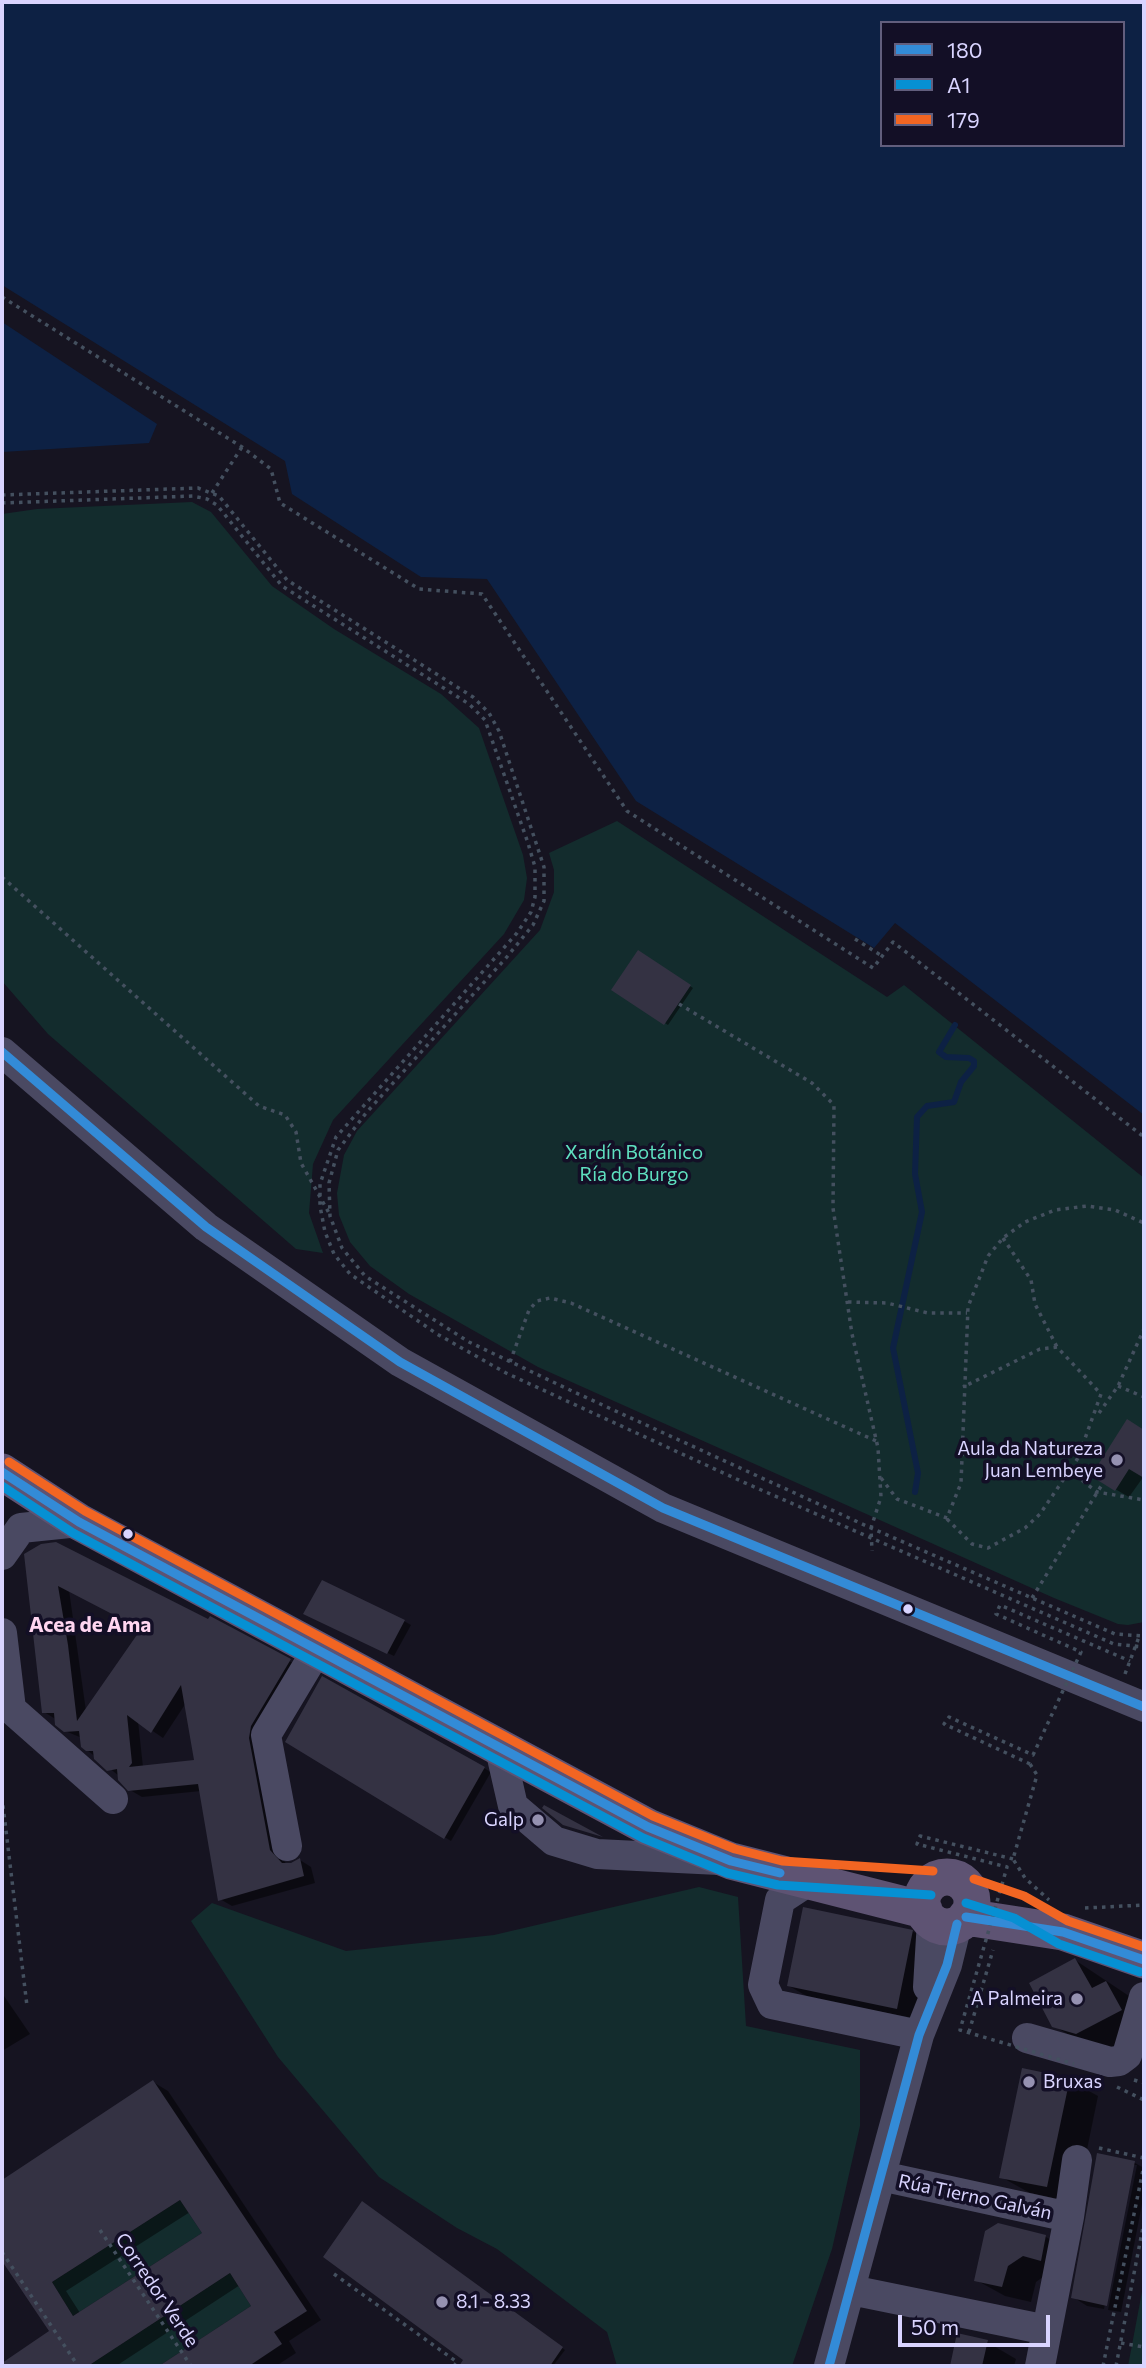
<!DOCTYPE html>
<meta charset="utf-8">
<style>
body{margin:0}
#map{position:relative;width:1146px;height:2368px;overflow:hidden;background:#161421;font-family:Commissioner,sans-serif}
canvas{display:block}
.frame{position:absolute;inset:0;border:4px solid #d9d4ff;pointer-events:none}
.legend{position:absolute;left:880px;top:21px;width:245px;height:126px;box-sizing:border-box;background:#130f26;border:2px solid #625e7d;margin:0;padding:9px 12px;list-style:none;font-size:21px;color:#d9d4ff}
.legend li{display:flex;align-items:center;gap:14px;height:35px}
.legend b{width:35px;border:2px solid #625e7d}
.scale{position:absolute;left:898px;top:2315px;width:152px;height:32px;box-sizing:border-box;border:4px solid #d9d4ff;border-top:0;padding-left:9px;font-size:21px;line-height:24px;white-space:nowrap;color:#d9d4ff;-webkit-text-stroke:5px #130f26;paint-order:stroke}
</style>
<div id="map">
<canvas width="1146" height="2368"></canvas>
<div class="frame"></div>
<ul class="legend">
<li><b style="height:9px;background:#338bd7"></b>180</li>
<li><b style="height:9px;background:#0690d3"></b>A1</li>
<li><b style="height:9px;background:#f26522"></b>179</li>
</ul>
<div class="scale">50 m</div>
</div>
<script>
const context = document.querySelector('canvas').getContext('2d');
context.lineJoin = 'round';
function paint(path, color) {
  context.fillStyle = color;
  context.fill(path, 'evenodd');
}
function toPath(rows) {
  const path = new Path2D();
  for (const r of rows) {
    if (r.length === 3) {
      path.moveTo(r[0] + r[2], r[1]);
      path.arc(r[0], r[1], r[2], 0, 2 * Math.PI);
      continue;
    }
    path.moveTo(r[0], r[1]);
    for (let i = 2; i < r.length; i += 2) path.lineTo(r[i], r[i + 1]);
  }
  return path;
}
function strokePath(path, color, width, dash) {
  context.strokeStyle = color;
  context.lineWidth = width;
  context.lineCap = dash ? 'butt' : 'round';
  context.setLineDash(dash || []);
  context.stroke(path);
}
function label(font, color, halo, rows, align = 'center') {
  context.font = font + ' Commissioner,sans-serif';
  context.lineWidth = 7;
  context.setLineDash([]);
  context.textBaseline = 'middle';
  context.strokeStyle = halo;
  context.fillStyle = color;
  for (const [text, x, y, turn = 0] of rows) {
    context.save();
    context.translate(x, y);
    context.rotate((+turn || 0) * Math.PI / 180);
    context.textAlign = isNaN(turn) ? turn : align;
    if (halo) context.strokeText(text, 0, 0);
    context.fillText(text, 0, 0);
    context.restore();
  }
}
const green = toPath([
 [192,502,211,512,272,586,334,629,441,694,479,728,523,855,527,878,524,900,504,934,333,1120,313,1164,309,1213,323,1253,296,1249,48,1034,2,981,2,514,37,509],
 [617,821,887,997,904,985,1144,1178,1144,1622,1128,1625,1118,1624,1054,1598,538,1367,409,1294,370,1266,350,1242,339,1215,337,1193,344,1155,357,1131,540,930,554,892,554,870,549,853],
 [699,1887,738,1897,746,2026,860,2050,860,2126,832,2249,792,2366,617,2366,607,2332,497,2249,457,2228,379,2177,278,2057,191,1921,212,1903,346,1951,494,1935],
 [180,2200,202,2233,73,2316,52,2282],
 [230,2273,251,2306,159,2366,88,2366],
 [1144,2281,1144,2366,1128,2366,1132,2345]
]);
const water = toPath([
 [2,2,1144,2,1144,1115,895,923,874,948,636,801,487,579,421,577,292,494,285,461,2,285],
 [882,23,1123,23,1123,145,882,145],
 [2,322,157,424,149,443,2,452]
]);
const shadow = toPath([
 [638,952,693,988,668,1025,613,990],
 [1128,1421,1144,1431,1144,1476,1129,1497,1115,1489],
 [26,1555,208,1621,210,1618,302,1668,263,1733,282,1858,287,1865,300,1860,311,1867,315,1883,232,1906,220,1899,201,1791,142,1797,130,1790,119,1776,87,1750,82,1738,65,1731,57,1720,44,1712],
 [69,1590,143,1629,86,1711],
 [186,1703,196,1762,143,1767,138,1721,163,1738],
 [312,1617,404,1621,411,1625,394,1656],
 [323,1678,491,1772,451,1841,287,1741],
 [912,1931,933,1943,918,2019,810,1998,789,1986],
 [1075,1960,1135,2000,1144,2030,1106,2050,1083,2043,1054,2026],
 [2,1993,30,2034,2,2051],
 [1069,2080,1098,2096,1076,2203,1030,2193,1001,2177],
 [153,2082,168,2091,321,2320,289,2341,296,2353,276,2366,163,2366,254,2306,240,2285,116,2366,2,2366,51,2332,2,2258,2,2182],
 [190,2212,204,2234,80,2313,66,2291],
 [1098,2155,1135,2163,1144,2168,1144,2194,1121,2312,1108,2310,1137,2165,1133,2165,1104,2309,1087,2306,1073,2297],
 [363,2204,565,2350,553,2366,461,2366,466,2360],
 [998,2225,1046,2237,1075,2254,1036,2282,1031,2302,1005,2296,976,2280],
 [959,2335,987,2342,1016,2359,1014,2366,951,2366]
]);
const stream = toPath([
 [915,1492,918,1473,893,1348,922,1212,915,1174,917,1117,927,1106,954,1102,961,1082,974,1066,974,1061,969,1058,946,1057,939,1052,955,1025]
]);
const building = toPath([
 [638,950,691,985,664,1025,611,990],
 [1127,1419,1144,1430,1144,1478,1129,1469,1115,1491,1091,1476],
 [56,1542,208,1619,210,1616,291,1659,251,1726,249,1738,270,1850,282,1863,291,1863,300,1858,304,1876,218,1901,198,1784,128,1791,118,1780,117,1769,107,1771,94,1759,93,1751,86,1751,81,1747,79,1731,64,1732,55,1725,54,1713,42,1713,24,1554,41,1544],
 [58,1586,141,1629,77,1721,68,1645],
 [181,1685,194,1760,129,1767,132,1763,127,1715,151,1733],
 [322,1580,405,1620,387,1654,303,1614],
 [322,1676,485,1767,444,1839,285,1742],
 [544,1805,603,1837,563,1825,542,1808],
 [803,1907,913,1930,897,2009,787,1986],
 [1075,1958,1092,1988,1106,1981,1122,2010,1076,2034,1052,2027,1029,1983],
 [1022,2068,1070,2078,1047,2187,999,2178],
 [153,2080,307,2311,274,2332,282,2344,249,2366,159,2366,251,2306,230,2273,88,2366,2,2366,2,2363,49,2331,2,2261,2,2180],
 [180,2200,202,2233,73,2316,52,2282],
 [1097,2153,1135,2161,1107,2306,1071,2298],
 [362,2201,563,2347,550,2366,459,2366,463,2360,323,2257],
 [998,2223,1046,2235,1041,2261,1023,2256,1008,2266,1002,2287,974,2281,985,2231],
 [957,2333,988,2340,982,2366,950,2366]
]);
const path = toPath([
 [2,297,242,447,271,469,280,503,419,589,482,594,627,811,873,968,893,942,1144,1137],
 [212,493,242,447],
 [2,495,198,488,219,496,287,580,473,697,489,713,499,731,544,867,544,901,533,925,506,958,366,1113,338,1150,329,1183,330,1216,342,1248,365,1276,469,1342,572,1391,871,1528,1115,1634,1144,1636],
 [2,503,193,496,207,499,217,505,282,586,469,704,485,720,528,843,535,867,535,897,531,912,517,933,336,1137,320,1184,320,1206,325,1232,334,1254,350,1274,437,1334,506,1373,743,1482,1114,1644,1144,1647],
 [2,877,259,1106,285,1115,296,1132,301,1163,329,1213],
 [855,939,882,956],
 [679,1004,812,1083,834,1105,833,1208,852,1334,878,1448,881,1497,871,1528,872,1551],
 [1003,1238,1031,1280,1035,1304,1057,1347],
 [848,1302,887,1303,928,1313,967,1313],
 [510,1362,529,1310,537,1301,550,1298,571,1303,876,1441],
 [1118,1386,1144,1397],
 [1099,1413,1118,1386,1144,1329],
 [1073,1466,1083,1481,1097,1492,1144,1500],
 [881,1478,897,1499,947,1518,961,1483,968,1307,988,1256,1003,1238,1025,1222,1055,1210,1087,1206,1115,1210,1144,1223],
 [947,1519,972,1544,988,1548,1025,1528,1040,1514,1078,1458,1101,1394,1057,1347,1040,1349,963,1387],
 [1032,1598,1103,1483],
 [1125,1674,1139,1637],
 [1030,1764,1037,1775,1013,1859,1025,1878,1049,1900],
 [2,1797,27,2006],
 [1085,1908,1144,1905],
 [969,2032,993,1950],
 [1134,2080,1144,2083],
 [1117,2087,1144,2100],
 [1099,2148,1144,2158],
 [100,2230,191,2366],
 [2,2252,78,2366],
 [334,2274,457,2362,454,2366],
 [1121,2343,1144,2347],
 [1103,2366,1144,2165],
 [1116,2366,1144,2222]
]);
const minor = toPath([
 [2,1052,206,1227,400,1362,663,1508,1144,1707],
 [2,1555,21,1528,79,1522],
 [2,1633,11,1709,113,1799],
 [500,1749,513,1806,554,1841,597,1854,719,1860],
 [287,1846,266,1735,317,1650],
 [809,1881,780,1900,763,1985,772,2004,919,2035],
 [928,1987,932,1921],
 [1027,2038,1110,2062,1119,2061,1127,2055,1144,1997],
 [881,2176,1069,2217,1040,2366],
 [1069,2217,1077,2160],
 [851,2290,1047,2330],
 [829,2366,919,2035,947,1965,957,1924]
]);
const major = toPath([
 [2,1472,79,1522,648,1827,731,1861,924,1910],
 [947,1902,25],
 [966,1917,1063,1932,1144,1960]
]);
const pathBridge = toPath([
 [1030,1764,944,1724,949,1717,1033,1755,1081,1652,996,1614,1000,1605,1130,1661],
 [1013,1859,920,1836,917,1844,1007,1867,960,2030,1074,2064]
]);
const bus1 = toPath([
 [2,1052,206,1227,400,1362,663,1508,1144,1707],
 [2,1472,79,1522,648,1827,731,1861,780,1873],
 [966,1917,1063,1932,1144,1960],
 [829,2366,919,2035,947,1965,957,1924]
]);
const bus2 = toPath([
 [2,1486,73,1533,643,1838,727,1873,778,1885,931,1895],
 [966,1903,1014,1918,1059,1944,1140,1972]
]);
const bus3 = toPath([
 [9,1462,85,1511,653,1816,735,1849,782,1861,933,1871],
 [974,1879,1024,1896,1068,1921,1144,1947]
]);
const markers = [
 [1117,1460,7,"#9591b1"],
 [128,1534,6,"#d9d4ff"],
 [908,1609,6,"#d9d4ff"],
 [538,1820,7,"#9591b1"],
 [1077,1999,7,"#9591b1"],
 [1029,2082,7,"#9591b1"],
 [442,2302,7,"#9591b1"]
];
const parkNames = [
 ["Xardín Botánico",634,1153],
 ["Ría do Burgo",634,1175]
];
const poiNames = [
 ["Aula da Natureza",1103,1449],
 ["Juan Lembeye",1103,1471],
 ["Galp",524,1820],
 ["A Palmeira",1063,1999],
 ["Bruxas",1043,2082,"left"],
 ["8.1 - 8.33",456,2302,"left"]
];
const streetNames = [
 ["Rúa Tierno Galván",975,2197,12],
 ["Corredor Verde",157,2290,56]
];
const neighbourhoodNames = [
 ["Acea de Ama",90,1625]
];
paint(green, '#132c2d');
paint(water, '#0d2144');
paint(shadow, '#0007');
strokePath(stream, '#0d2144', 6);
paint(building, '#343243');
strokePath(path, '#44505f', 3.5, [3.5, 5]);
strokePath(minor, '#4a4962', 30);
strokePath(major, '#5e5373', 37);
strokePath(pathBridge, '#44505f', 3.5, [3.5, 5]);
strokePath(bus1, '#338bd7', 9);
strokePath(bus2, '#0690d3', 9);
strokePath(bus3, '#f26522', 9);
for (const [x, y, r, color] of markers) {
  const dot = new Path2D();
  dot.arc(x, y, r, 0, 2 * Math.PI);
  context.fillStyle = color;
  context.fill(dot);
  strokePath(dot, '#130f26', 2.5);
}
label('19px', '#5fe0c0', '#130f26', parkNames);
label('19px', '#d9d4ff', '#130f26', poiNames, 'right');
label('19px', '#d9d4ff', '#130f26', streetNames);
label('bold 21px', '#ffd6f0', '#130f26', neighbourhoodNames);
</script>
